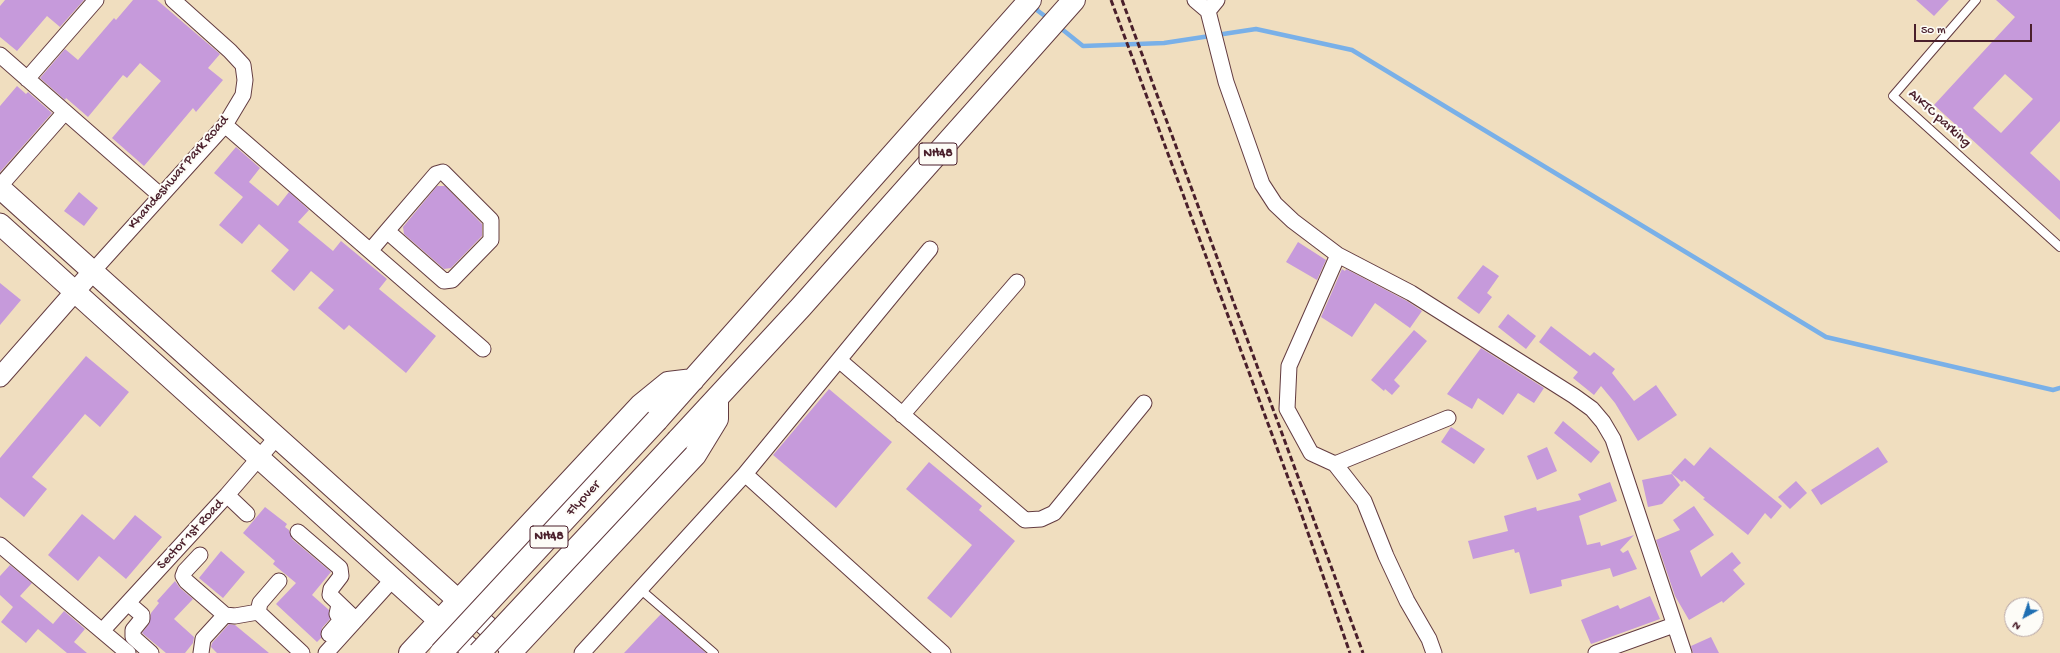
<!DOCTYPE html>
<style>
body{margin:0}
#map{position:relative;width:2060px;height:653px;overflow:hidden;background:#f0debf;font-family:"Gochi Hand",sans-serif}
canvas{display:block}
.north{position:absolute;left:2004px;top:597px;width:40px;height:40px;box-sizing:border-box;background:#fdfcf7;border:1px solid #b5a4a5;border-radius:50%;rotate:220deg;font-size:11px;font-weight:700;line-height:16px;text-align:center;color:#4a1f2b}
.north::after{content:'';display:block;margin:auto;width:14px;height:18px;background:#1f6fb2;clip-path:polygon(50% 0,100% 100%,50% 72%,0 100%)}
.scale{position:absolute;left:1914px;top:24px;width:118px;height:18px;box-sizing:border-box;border:2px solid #4a1f2b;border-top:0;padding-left:5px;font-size:12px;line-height:14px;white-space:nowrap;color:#4a1f2b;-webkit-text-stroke:3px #fdfcf7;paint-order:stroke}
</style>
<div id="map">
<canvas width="2060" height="653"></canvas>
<div class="north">N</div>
<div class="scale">50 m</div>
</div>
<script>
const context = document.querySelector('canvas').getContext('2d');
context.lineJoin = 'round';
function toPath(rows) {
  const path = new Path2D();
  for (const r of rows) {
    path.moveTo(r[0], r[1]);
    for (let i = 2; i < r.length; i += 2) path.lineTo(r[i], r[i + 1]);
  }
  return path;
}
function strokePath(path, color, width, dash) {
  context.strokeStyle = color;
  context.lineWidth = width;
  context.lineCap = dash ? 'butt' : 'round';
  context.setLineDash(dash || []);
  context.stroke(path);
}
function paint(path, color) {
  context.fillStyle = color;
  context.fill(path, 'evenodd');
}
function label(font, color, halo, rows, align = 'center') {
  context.font = font + ' "Gochi Hand",sans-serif';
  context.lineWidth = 4;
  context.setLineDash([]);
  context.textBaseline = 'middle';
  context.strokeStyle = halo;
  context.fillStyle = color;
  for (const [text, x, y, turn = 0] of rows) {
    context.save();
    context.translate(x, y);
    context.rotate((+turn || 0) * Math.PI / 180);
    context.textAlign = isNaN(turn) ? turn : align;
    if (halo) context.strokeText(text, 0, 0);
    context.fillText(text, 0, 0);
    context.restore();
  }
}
const stream = toPath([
 [1035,5,1038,11,1049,19],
 [1058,26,1083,46,1164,43,1256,29,1352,50,1826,337,2053,390,2060,388]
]);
const building = toPath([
 [5,0,84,0,60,27,47,16,17,51,0,37,0,6],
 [133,0,157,0,220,54,208,68,223,80,196,112,193,108,144,166,112,138,161,81,140,63,127,78,123,75,88,117,66,98,65,100,40,78,65,49,78,60,114,18,116,20],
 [1916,0,1949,0,1934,16],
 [1996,0,2060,0,2060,121,2030,153,2060,181,2060,220,1934,105,2015,17],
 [2005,74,2033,99,2001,133,1973,108],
 [17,86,26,94,28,92,52,113,0,172,0,106],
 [236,147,260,168,249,182,278,206,289,192,309,210,298,222,333,251,341,241,387,279,379,289,436,336,406,373,349,325,344,330,318,308,334,290,311,271,294,291,271,271,289,250,259,224,242,244,219,225,243,197,214,173],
 [437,186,445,186,482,224,482,236,451,268,444,269,404,234,403,227],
 [79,192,98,208,84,226,64,211],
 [1298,242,1326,260,1317,280,1286,262],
 [1483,265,1499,276,1487,293,1492,297,1479,314,1457,298],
 [1342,269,1345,271,1346,269,1407,301,1422,311,1410,328,1375,303,1352,337,1321,317],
 [0,283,21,300,0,325],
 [1508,314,1536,336,1526,349,1498,327],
 [1551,326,1590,356,1594,352,1615,369,1612,373,1634,401,1656,385,1677,415,1638,441,1615,403,1601,386,1594,395,1573,378,1578,372,1539,342],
 [1414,330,1427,341,1394,380,1400,386,1392,395,1385,389,1384,391,1371,380],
 [1481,348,1544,388,1534,403,1518,393,1503,415,1478,398,1472,409,1447,394],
 [86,356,129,392,100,427,85,414,32,477,47,489,24,517,0,497,0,458],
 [829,389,892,442,836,508,773,455],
 [1563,421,1600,452,1591,463,1554,433],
 [1451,427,1485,449,1474,464,1441,442],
 [1547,447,1557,471,1537,480,1527,456],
 [1710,447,1782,506,1771,519,1765,513,1748,535,1703,499,1705,498,1684,480,1682,482,1671,473,1685,458,1694,466],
 [1878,447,1888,462,1821,505,1811,490],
 [929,462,982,506,979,510,1015,541,951,618,927,598,972,545,906,489],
 [1672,474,1680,485,1662,504,1648,507,1642,480],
 [1796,481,1807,493,1790,509,1778,497],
 [1610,482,1617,501,1579,516,1587,545,1600,542,1601,546,1634,535,1620,550,1623,553,1628,550,1637,569,1613,577,1610,568,1561,580,1562,586,1530,594,1519,552,1515,553,1514,549,1473,559,1468,541,1508,531,1504,516,1536,507,1537,511,1581,500,1578,494],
 [1694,506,1714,535,1690,551,1701,577,1732,552,1741,563,1733,570,1745,584,1723,603,1722,601,1689,620,1675,596,1656,540,1680,530,1673,520],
 [265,507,287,524,285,527,289,530,292,539,331,572,312,595,329,610,330,619,322,628,321,638,317,642,276,604,296,583,273,564,275,561,243,533],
 [82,514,114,540,135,515,162,537,126,579,99,556,78,581,48,555],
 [221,551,245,572,223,598,199,578],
 [10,565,32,583,20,596,53,624,64,611,85,629,74,642,87,653,67,653,38,629,26,643,1,622,13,607,0,595,0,576],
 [175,581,180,588,193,599,174,619,194,637,193,643,185,653,166,653,142,633,149,624,151,613,159,603,157,601],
 [1650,596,1660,619,1591,644,1581,620,1618,605,1620,609],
 [661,614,706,653,624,653],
 [229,624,235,625,269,653,217,653,211,647,212,643],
 [1711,637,1719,653,1693,653,1691,646]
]);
const service = toPath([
 [1976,0,1893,96,2060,247],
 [640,589,714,653]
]);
const minor = toPath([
 [1195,0,1208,11,1226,82,1262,184,1275,204,1293,221,1338,255,1411,293,1574,396,1592,409,1603,422,1613,439,1684,653],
 [1208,11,1217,0],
 [0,55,161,196],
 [27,79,96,0],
 [225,125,483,349],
 [0,186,65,112],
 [370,251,387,231,436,174,443,172,491,220,491,240,452,280,444,281,387,231],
 [1338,255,1289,366,1287,409,1311,453,1335,464,1364,501,1386,556,1407,601,1429,639,1434,653],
 [93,271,225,125,243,95,245,80,243,65,230,51,173,0],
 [839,360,1025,520,1041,519,1054,513,1144,403],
 [902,415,1017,282],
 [1335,464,1448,418],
 [745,474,930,249],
 [227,495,247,514],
 [298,532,340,568,341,576,331,589,330,595,356,620],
 [0,545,128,653],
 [200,555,185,571,183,576,186,581,225,615],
 [128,603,142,615,142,619,133,630,133,637,151,653],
 [258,612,260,603,279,581],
 [102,631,227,495,277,437],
 [329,634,341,620,337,614,339,605],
 [201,653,203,639,225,615,235,616,258,612,302,653],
 [326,653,393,579],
 [582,653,745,474,943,653],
 [1596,653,1674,625]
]);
const tertiary = toPath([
 [0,377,93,271]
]);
const secondary = toPath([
 [0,188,509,646],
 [0,224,475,653]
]);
const trunk = toPath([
 [657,420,1030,0],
 [678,440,801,307,1074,0],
 [410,653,641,405,668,383,693,380],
 [510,653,695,455,717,419,717,398]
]);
const rail = toPath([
 [1111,0,1300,510,1350,653],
 [1122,0,1363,653]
]);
const trunkBridge = toPath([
 [441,653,657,420],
 [479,653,678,440]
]);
const shields = [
 [938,154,38],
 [549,537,38]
];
const shieldNames = [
 ["NH48",938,154],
 ["NH48",549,537]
];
const streetNames = [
 ["AIKTC parking",1939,119,42],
 ["Khandeshwar Park Road",179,173,-49],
 ["Flyover",584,499,-47],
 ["Sector 1st Road",191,535,-47]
];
strokePath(stream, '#79b0e8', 4.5);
paint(building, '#c69adb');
strokePath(service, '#633c41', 10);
strokePath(minor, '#633c41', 17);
strokePath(tertiary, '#633c41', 21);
strokePath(secondary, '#633c41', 23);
strokePath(trunk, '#633c41', 24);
strokePath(service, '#fff', 8);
strokePath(minor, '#fff', 15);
strokePath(tertiary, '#fff', 19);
strokePath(secondary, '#fff', 21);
strokePath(trunk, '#fff', 22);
strokePath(rail, '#4a1f2b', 3, [6, 3]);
strokePath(trunkBridge, '#633c41', 24, []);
strokePath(trunkBridge, '#fff', 22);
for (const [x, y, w] of shields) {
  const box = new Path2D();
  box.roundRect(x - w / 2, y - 11, w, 22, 3);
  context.fillStyle = '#fdfcf7';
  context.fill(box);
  strokePath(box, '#4a1f2b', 1);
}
label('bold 13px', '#4a1f2b', null, shieldNames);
label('14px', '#4a1f2b', '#fdfcf7', streetNames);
</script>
